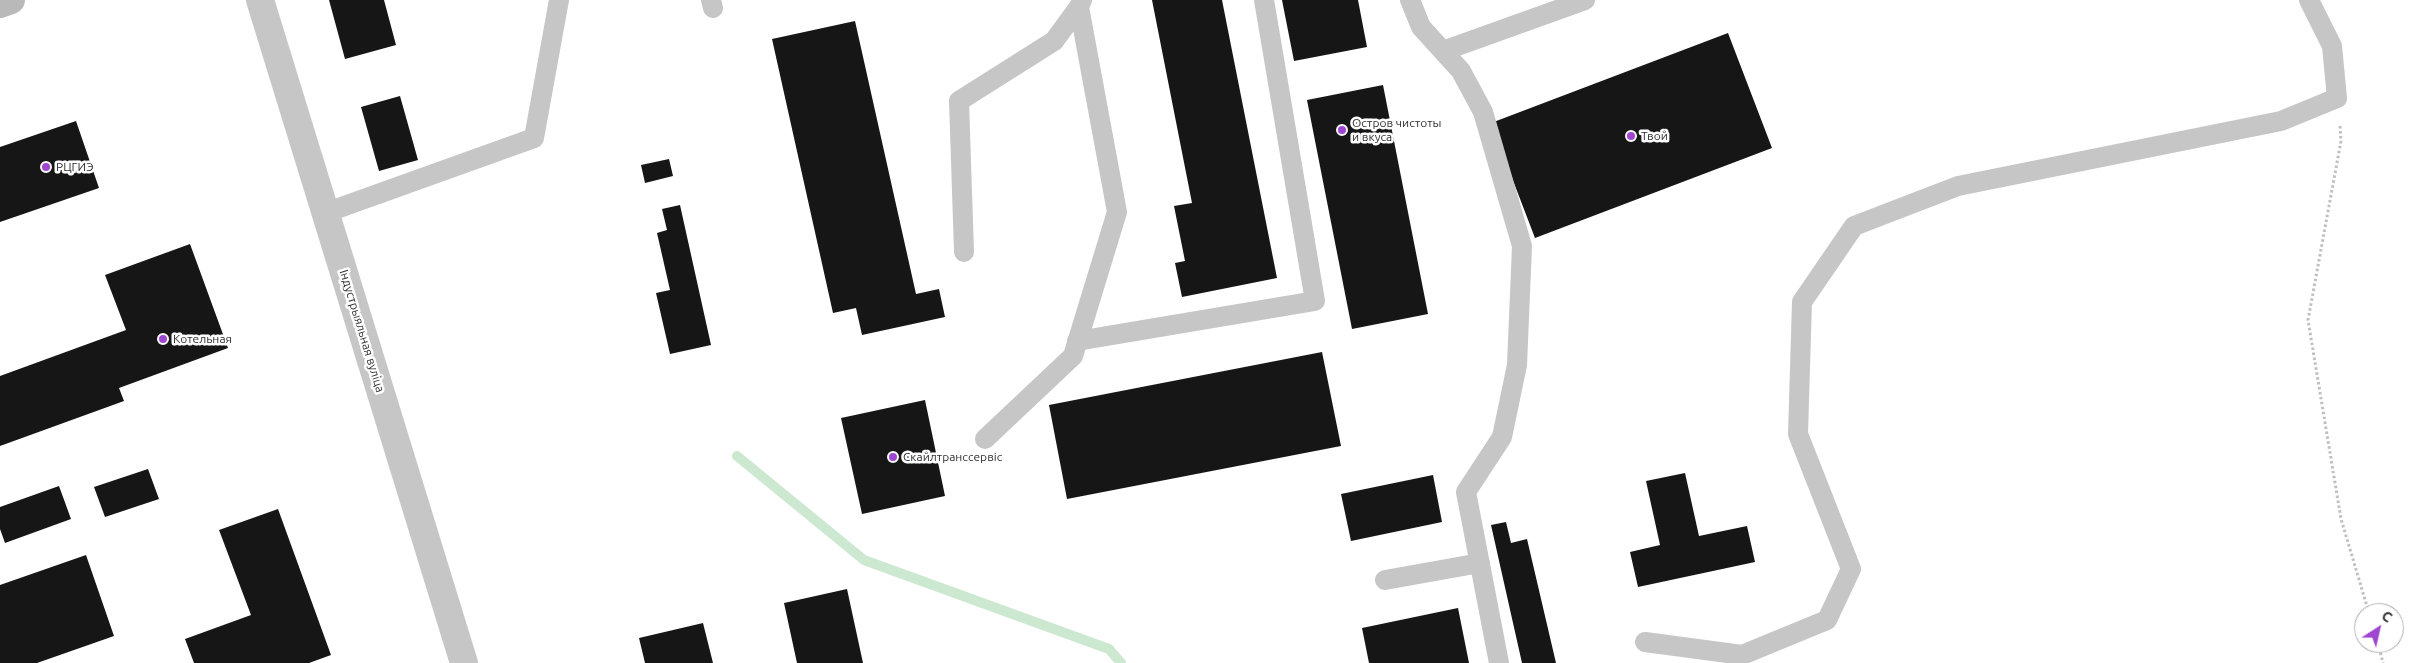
<!DOCTYPE html>
<meta charset="utf-8">
<style>
body{margin:0}
#map{position:relative;width:2414px;height:663px;overflow:hidden;background:#fff;font-family:Ubuntu,sans-serif}
canvas{display:block}
.north{position:absolute;left:2354px;top:603px;width:50px;height:50px;box-sizing:border-box;background:#fff;border:1px solid #acacac;border-radius:50%;rotate:35deg;font-size:14px;font-weight:700;line-height:20px;text-align:center;color:#2f2f2f}
.north::after{content:'';display:block;margin:auto;width:18px;height:22px;background:#9f47d0;clip-path:polygon(50% 0,100% 100%,50% 72%,0 100%)}
</style>
<div id="map">
<canvas width="2414" height="663"></canvas>
<div class="north">С</div>
</div>
<script>
const context = document.querySelector('canvas').getContext('2d');
context.lineJoin = 'round';
function toPath(rows) {
  const path = new Path2D();
  for (const r of rows) {
    path.moveTo(r[0], r[1]);
    for (let i = 2; i < r.length; i += 2) path.lineTo(r[i], r[i + 1]);
  }
  return path;
}
function strokePath(path, color, width, dash) {
  context.strokeStyle = color;
  context.lineWidth = width;
  context.lineCap = dash ? 'butt' : 'round';
  context.setLineDash(dash || []);
  context.stroke(path);
}
function paint(path, color) {
  context.fillStyle = color;
  context.fill(path, 'evenodd');
}
function label(font, color, halo, rows, align = 'center') {
  context.font = font + ' Ubuntu,sans-serif';
  context.lineWidth = 5;
  context.setLineDash([]);
  context.textBaseline = 'middle';
  context.strokeStyle = halo;
  context.fillStyle = color;
  for (const [text, x, y, turn = 0] of rows) {
    context.save();
    context.translate(x, y);
    context.rotate((+turn || 0) * Math.PI / 180);
    context.textAlign = isNaN(turn) ? turn : align;
    if (halo) context.strokeText(text, 0, 0);
    context.fillText(text, 0, 0);
    context.restore();
  }
}
const stream = toPath([
 [737,456,864,560,1109,649,1121,663]
]);
const building = toPath([
 [329,0,384,0,396,45,345,59],
 [1152,0,1222,0,1277,278,1182,297,1175,263,1185,261,1174,206,1192,203],
 [1282,0,1358,0,1367,47,1294,61],
 [855,21,916,294,939,289,945,317,862,335,856,308,833,313,772,39],
 [1728,33,1772,148,1535,238,1491,123],
 [1383,85,1428,314,1352,329,1307,100],
 [400,96,418,160,379,171,361,107],
 [76,121,99,188,0,222,0,147],
 [669,159,673,176,645,183,641,165],
 [680,205,711,345,670,354,656,293,670,290,657,233,667,230,662,209],
 [190,244,228,348,119,388,124,401,0,446,0,376,126,330,105,275],
 [1322,352,1341,446,1067,499,1049,405],
 [925,400,945,496,862,514,841,418],
 [148,469,159,499,105,517,94,487],
 [1685,473,1699,536,1747,526,1755,562,1638,587,1630,552,1660,545,1646,481],
 [1433,475,1442,522,1351,541,1341,494],
 [59,486,71,519,5,543,0,529,0,507],
 [278,509,331,655,309,663,194,663,185,639,251,615,219,530],
 [1506,522,1511,543,1527,539,1556,663,1522,663,1491,525],
 [86,555,114,636,37,663,0,663,0,585],
 [847,589,863,663,797,663,784,603],
 [1458,608,1469,663,1369,663,1362,628],
 [703,623,713,663,645,663,639,638]
]);
const path = toPath([
 [2340,126,2341,141,2308,320,2341,519,2369,613],
 [2378,643,2383,663]
]);
const lane = toPath([
 [711,0,713,8],
 [1410,0,1421,27,1461,71,1483,112,1522,246,1517,365,1502,437,1466,492,1499,663],
 [1443,51,1585,0],
 [325,213,534,138,559,0],
 [964,252,959,101,1054,41,1079,7],
 [1077,341,1315,301,1264,0],
 [985,439,1073,356,1117,212,1079,7,1082,0],
 [1385,580,1480,563],
 [1645,642,1742,655,1827,620,1851,569,1798,434,1802,302,1854,226,1958,186,2281,121,2337,98,2332,46,2309,0]
]);
const street = toPath([
 [260,0,464,663]
]);
const secondary = toPath([
 [0,4,11,0]
]);
const markers = [
 [1342,130,5,"#9f47d0"],
 [1631,136,5,"#9f47d0"],
 [46,167,5,"#9f47d0"],
 [163,339,5,"#9f47d0"],
 [893,457,5,"#9f47d0"]
];
const poiNames = [
 ["Остров чистоты",1352,123],
 ["и вкуса",1352,137],
 ["Твой",1641,136],
 ["РЦГИЭ",56,167],
 ["Котельная",173,339],
 ["Скайлтранссервіс",903,457]
];
const streetNames = [
 ["Індустрыяльная вуліца",362,331,73]
];
strokePath(stream, '#cde8d0', 10);
paint(building, '#161616');
strokePath(path, '#bfbfbf', 3, [2.5, 2.5]);
strokePath(lane, '#c6c6c6', 20);
strokePath(street, '#c6c6c6', 28);
strokePath(secondary, '#b9b9b9', 28);
for (const [x, y, r, color] of markers) {
  const dot = new Path2D();
  dot.arc(x, y, r, 0, 2 * Math.PI);
  context.fillStyle = color;
  context.fill(dot);
  strokePath(dot, '#fff', 2);
}
label('12px', '#2f2f2f', '#fff', poiNames, 'left');
label('12px', '#2f2f2f', '#fff', streetNames);
</script>
